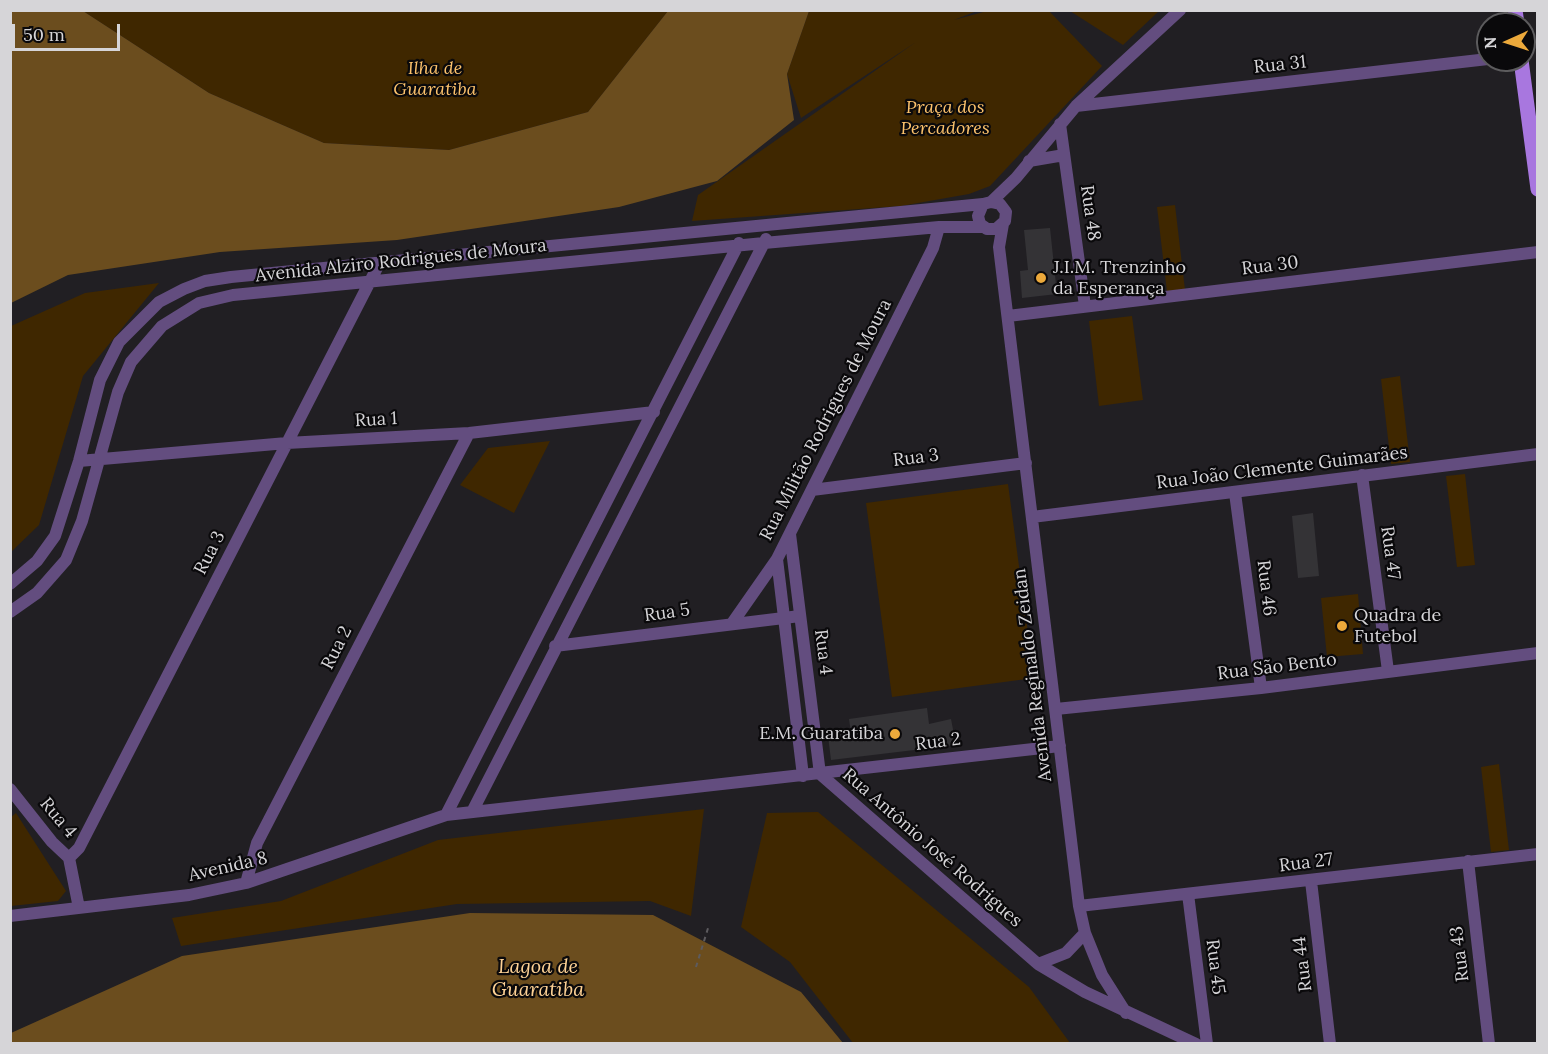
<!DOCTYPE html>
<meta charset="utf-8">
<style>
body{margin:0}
#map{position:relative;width:1548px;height:1054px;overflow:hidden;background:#211f23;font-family:Lora,serif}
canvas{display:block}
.frame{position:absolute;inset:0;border:12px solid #d6d5d8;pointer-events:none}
.north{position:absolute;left:1476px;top:12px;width:60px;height:60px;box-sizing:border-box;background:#0a090b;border:2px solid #5c5b5d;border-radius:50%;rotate:267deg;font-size:16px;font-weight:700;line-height:24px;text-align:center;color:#d6d5d8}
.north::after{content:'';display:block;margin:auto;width:21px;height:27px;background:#eca93b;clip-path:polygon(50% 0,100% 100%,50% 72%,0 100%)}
.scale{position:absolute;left:12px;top:24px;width:108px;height:27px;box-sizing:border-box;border:3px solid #d6d5d8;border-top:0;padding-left:8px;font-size:18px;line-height:21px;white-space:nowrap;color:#d6d5d8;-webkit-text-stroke:4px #0a090b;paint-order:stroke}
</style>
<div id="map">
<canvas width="1548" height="1054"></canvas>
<div class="frame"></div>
<div class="north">N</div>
<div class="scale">50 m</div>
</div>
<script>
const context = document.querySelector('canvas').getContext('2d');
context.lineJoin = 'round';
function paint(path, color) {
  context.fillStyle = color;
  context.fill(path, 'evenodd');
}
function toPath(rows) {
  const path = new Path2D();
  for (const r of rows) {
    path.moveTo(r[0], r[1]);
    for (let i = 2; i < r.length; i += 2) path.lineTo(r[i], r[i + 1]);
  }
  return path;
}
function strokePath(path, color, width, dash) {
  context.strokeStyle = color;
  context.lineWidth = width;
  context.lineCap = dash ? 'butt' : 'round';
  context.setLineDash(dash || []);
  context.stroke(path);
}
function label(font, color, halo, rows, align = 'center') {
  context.font = font + ' Lora,serif';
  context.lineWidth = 4.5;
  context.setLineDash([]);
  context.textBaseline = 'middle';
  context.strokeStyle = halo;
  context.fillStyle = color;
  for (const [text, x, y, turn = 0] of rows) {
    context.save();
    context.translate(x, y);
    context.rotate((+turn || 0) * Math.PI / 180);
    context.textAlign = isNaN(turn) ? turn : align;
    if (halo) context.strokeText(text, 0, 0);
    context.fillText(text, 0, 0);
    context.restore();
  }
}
const green = toPath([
 [83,11,668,11,588,112,449,150,324,143,209,93],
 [809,11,977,11,954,20,987,11,1049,11,1102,66,990,186,969,194,901,206,692,221,698,195,916,42,801,118,787,74],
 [1070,11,1159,11,1123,45],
 [1175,205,1185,290,1167,292,1157,207],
 [159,283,83,376,39,525,11,552,11,326,85,293],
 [1132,316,1143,400,1099,406,1089,321],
 [1400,376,1410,462,1391,464,1381,379],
 [550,441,514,513,460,485,488,448],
 [1465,474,1475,565,1457,567,1446,476],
 [1008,484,1034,678,892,697,866,503],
 [1358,594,1363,654,1327,657,1321,598],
 [1499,764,1509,850,1491,852,1481,767],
 [704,809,691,916,650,901,457,904,181,946,172,918,281,901,438,840],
 [818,812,1029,987,1070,1043,853,1043,790,962,741,927,767,813],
 [16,813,66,891,58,901,11,906,11,817]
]);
const water = toPath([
 [11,10,83,11,209,93,324,143,449,150,588,112,668,11,809,11,787,74,794,120,717,181,619,207,397,240,220,252,68,275,11,303],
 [470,913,653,915,801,992,843,1043,11,1043,11,1033,182,956]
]);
const building = toPath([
 [1050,228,1057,294,1022,298,1020,271,1028,270,1024,230],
 [1313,513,1319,576,1298,578,1292,516],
 [927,708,929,724,951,719,956,745,831,760,828,736,851,733,849,719]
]);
const path = toPath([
 [696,967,709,925]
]);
const street = toPath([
 [1076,106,1488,59],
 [1060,124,1085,306],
 [1029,161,1064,155],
 [983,204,978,216,980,224,987,229,996,229,1005,221,1006,212,1000,204,991,202],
 [1003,224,999,247,1079,906,1085,933,1102,975,1126,1013],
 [1008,316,1538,252],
 [79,461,287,443,469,433,654,412],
 [1362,475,1388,671],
 [812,490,1026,463],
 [1235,493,1261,688],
 [1032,517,1538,454],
 [790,534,820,774],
 [777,559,803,776],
 [10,584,37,561,55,536,79,461,100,380,119,342,159,302,184,289,205,281,231,277,983,204,991,202,1016,178,1076,106,1180,10],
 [10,612,37,593,66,560,82,521,118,392,131,362,162,326,199,303,233,295,764,243,939,227,983,227],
 [733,622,777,559,933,248,939,227],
 [555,646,800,616],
 [1056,709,1261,688,1538,653],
 [820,774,1038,964,1085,992,1196,1044],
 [10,789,52,842,69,858,79,908],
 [472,812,766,239],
 [446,815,739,243],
 [69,858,79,848,380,262],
 [1468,861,1489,1044],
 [1311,881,1330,1044],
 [246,883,257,843,469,433],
 [1188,894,1207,1044],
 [1079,906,1538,854],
 [10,916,189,895,246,883,446,815,1060,746],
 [1038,964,1066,953,1085,933]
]);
const primary = toPath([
 [1515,10,1517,24],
 [1521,60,1538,189]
]);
const markers = [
 [1041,278,6,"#eca93b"],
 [1342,626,6,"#eca93b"],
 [895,734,6,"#eca93b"]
];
const streetNames = [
 ["Rua 31",1280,65,-6],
 ["Rua 48",1090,213,82],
 ["Avenida Alziro Rodrigues de Moura",401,261,-6],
 ["Rua 30",1270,266,-7],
 ["Rua 1",376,420,-3],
 ["Rua Militão Rodrigues de Moura",826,420,-63],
 ["Rua 3",916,458,-7],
 ["Rua João Clemente Guimarães",1282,468,-7],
 ["Rua 3",210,553,-63],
 ["Rua 47",1390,553,82],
 ["Rua 46",1266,588,83],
 ["Rua 5",667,613,-8],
 ["Rua 2",337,648,-63],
 ["Rua 4",823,652,83],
 ["Rua São Bento",1277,667,-7],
 ["Avenida Reginaldo Zeidan",1033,675,-97],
 ["Rua 2",938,742,-7],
 ["Rua 4",58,818,50],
 ["Rua Antônio José Rodrigues",932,848,41],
 ["Rua 27",1306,863,-7],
 ["Avenida 8",228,867,-13],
 ["Rua 43",1460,954,-97],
 ["Rua 44",1303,964,-97],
 ["Rua 45",1215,967,83]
];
const parkNames = [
 ["Ilha de",435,69],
 ["Guaratiba",435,90],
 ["Praça dos",945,108],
 ["Percadores",945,129]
];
const poiNames = [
 ["J.I.M. Trenzinho",1053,268],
 ["da Esperança",1053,289],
 ["Quadra de",1354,616],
 ["Futebol",1354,637],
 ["E.M. Guaratiba",883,734,"right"]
];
const waterNames = [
 ["Lagoa de",538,967],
 ["Guaratiba",538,990]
];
paint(green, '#3f2700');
paint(water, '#6b4d1e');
paint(building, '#343336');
strokePath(path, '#5d5b5f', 2, [4.5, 4.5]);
strokePath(street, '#634d7f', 12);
strokePath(primary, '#a877df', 15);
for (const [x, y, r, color] of markers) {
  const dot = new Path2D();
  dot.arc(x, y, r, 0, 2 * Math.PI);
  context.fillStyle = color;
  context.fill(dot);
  strokePath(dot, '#0a090b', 2);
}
label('18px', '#d6d5d8', '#0a090b', streetNames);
label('italic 18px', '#fcc26c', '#0a090b', parkNames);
label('18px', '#d6d5d8', '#0a090b', poiNames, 'left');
label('italic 20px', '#fed295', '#0a090b', waterNames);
</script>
